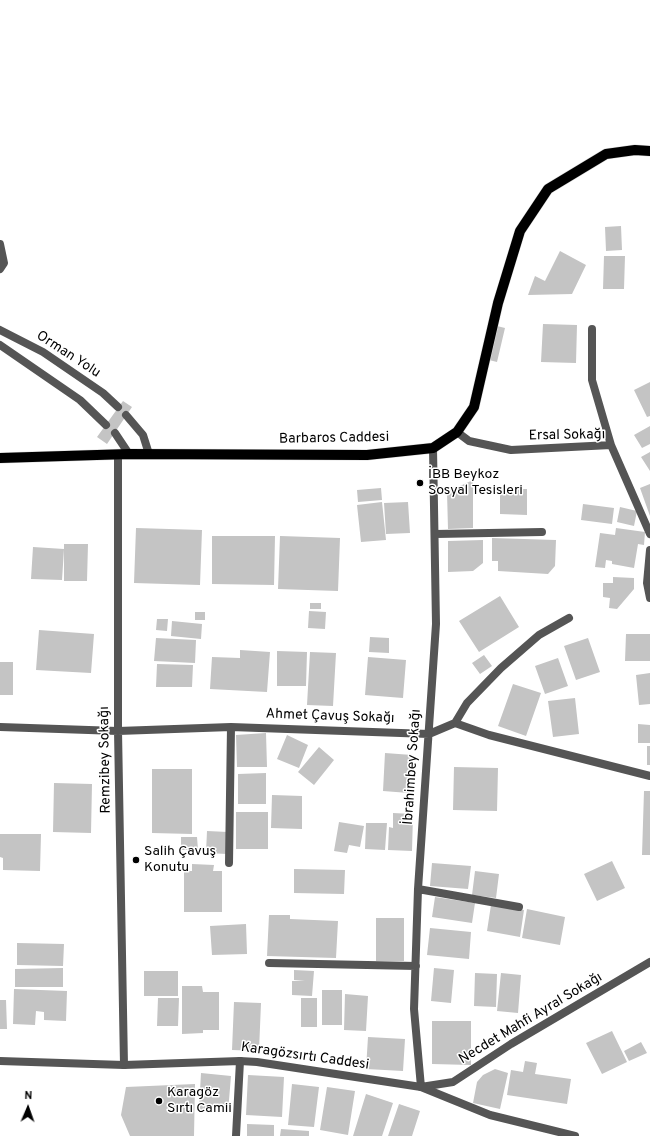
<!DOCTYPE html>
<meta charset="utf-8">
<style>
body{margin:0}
#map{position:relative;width:650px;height:1136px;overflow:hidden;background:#fff;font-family:Overpass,sans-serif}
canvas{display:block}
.north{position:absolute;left:8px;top:1088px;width:40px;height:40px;-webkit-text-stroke:3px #fff;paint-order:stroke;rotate:2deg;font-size:11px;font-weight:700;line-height:16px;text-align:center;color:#000}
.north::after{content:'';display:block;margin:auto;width:14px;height:18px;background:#000;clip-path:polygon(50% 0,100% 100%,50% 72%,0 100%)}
</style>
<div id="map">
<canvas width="650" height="1136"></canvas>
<div class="north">N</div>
</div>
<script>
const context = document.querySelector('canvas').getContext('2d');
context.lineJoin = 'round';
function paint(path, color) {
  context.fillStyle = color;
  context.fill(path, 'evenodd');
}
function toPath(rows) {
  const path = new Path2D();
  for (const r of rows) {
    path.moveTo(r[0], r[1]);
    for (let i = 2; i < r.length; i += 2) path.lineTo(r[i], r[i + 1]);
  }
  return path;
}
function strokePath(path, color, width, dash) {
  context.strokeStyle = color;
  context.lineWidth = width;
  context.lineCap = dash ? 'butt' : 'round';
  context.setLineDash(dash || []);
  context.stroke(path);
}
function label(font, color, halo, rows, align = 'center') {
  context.font = font + ' Overpass,sans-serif';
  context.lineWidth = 3;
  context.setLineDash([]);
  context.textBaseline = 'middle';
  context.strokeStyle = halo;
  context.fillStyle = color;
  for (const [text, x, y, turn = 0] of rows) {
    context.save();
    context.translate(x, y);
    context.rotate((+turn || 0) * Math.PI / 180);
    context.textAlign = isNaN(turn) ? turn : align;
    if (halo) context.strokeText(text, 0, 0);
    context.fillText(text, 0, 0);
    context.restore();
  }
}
const building = toPath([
 [621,226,622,250,606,251,605,227],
 [560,251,586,265,572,294,528,295,535,276,545,281],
 [604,256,625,256,624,289,603,289],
 [543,324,577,325,576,363,541,362],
 [497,326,505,328,497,362,489,360],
 [650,382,650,416,647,417,634,390],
 [123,401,132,407,107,444,97,437],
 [650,426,650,444,642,448,634,435],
 [650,452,650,471,641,457],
 [473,480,473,528,448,529,447,492],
 [650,484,650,516,640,488],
 [381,488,382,500,358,502,357,490],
 [500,489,527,489,527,515,500,514],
 [382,502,386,540,361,542,357,505],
 [408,502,410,533,386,534,384,503],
 [583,504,614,508,612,524,581,520],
 [620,507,637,511,634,526,617,522],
 [136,528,202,530,200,585,134,583],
 [616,528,645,532,644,545,638,544,634,568,612,564,612,561,606,560,605,568,595,567,600,533,615,535],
 [212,536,275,536,274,585,212,584],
 [280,536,340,538,338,591,278,589],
 [492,538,556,540,555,566,548,574,498,571,498,561,492,561],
 [483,540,483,563,473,571,448,572,448,541],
 [64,544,88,544,87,581,64,581],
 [33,547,64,549,62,580,31,579],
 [613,577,634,578,634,589,617,609,609,608,610,598,603,597,603,583,613,583],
 [500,596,519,627,479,652,459,621],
 [310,603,321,603,321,609,310,609],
 [309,611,326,612,325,629,308,628],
 [195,612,205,612,205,620,195,620],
 [157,619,168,619,167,631,156,630],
 [172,621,202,624,201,639,171,636],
 [39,630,94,634,91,673,36,670],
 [626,634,650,634,650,661,625,661],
 [370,637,389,638,389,653,369,652],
 [156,638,196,640,195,663,154,661],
 [588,638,600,672,576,680,564,646],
 [240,650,270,652,267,692,210,689,212,657,240,658],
 [277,651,307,652,306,686,277,686],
 [310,652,336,653,333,706,307,705],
 [484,655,492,666,480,674,472,663],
 [368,657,406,660,403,698,365,695],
 [558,658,568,686,545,694,535,666],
 [0,662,13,662,13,695,0,695],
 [157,664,193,665,192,687,156,687],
 [650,673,650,704,639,705,636,675],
 [513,684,541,693,526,736,498,726],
 [575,698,579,734,553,737,548,701],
 [638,724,650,725,650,743,638,743],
 [266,733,267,767,237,767,236,735],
 [287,735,308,745,299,768,277,759],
 [647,746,650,746,650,765,647,765],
 [319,747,334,760,314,785,298,772],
 [385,753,412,755,409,793,383,791],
 [454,767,498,768,497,811,453,810],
 [152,769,192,769,192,834,152,833],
 [266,773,266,804,238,804,238,774],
 [54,783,92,784,91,833,53,832],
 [644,791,650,791,650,855,642,855],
 [272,795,302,796,302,829,271,828],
 [236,812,268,812,268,849,236,849],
 [393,813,413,814,412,851,388,850,389,827,393,828],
 [339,822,364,826,360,847,349,845,347,853,334,851],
 [366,823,387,823,385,850,365,849],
 [207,831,228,832,227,854,206,853],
 [0,834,41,834,40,871,3,870,3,858,0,857],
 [181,837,197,837,198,850,181,850],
 [612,861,625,888,597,901,584,874],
 [432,863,471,866,468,889,430,886],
 [192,864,214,865,213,871,222,871,222,912,184,912,184,871,192,871],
 [294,869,345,870,344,894,294,893],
 [475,871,499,874,496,898,472,895],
 [435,897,475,903,472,923,432,917],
 [491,905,524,910,520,937,487,931],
 [527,909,565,917,560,945,522,938],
 [269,915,290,915,290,919,338,921,336,958,267,956],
 [376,918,404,918,404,961,376,961],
 [246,924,247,954,212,955,210,926],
 [430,928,471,932,469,959,427,955],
 [17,943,64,944,63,966,17,965],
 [63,968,63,987,15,987,15,969],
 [434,968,454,970,451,1003,431,1001],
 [294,970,314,971,312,996,292,995,292,981,305,981,294,980],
 [144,971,178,971,178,996,144,996],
 [475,973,497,974,496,1007,474,1006],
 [501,973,521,975,518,1013,497,1011],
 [182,986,202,986,203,992,219,992,219,1030,203,1030,203,1033,182,1034],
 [14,989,67,991,66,1021,44,1020,44,1012,36,1011,35,1025,13,1024],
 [322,990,342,990,342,1025,322,1025],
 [345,994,368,996,366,1031,344,1030],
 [158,998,179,998,178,1026,157,1026],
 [301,998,317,998,317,1027,301,1027],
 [0,1000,6,1000,7,1029,0,1029],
 [234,1002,261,1003,259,1051,232,1050],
 [432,1021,471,1021,471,1065,432,1064],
 [612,1031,627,1062,602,1074,586,1043],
 [368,1037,405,1039,403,1071,366,1069],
 [641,1042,647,1053,629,1061,624,1051],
 [525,1061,537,1063,535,1074,571,1079,567,1104,507,1095,511,1070,523,1072],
 [495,1069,508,1073,500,1109,473,1103,477,1082,483,1075],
 [201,1073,231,1076,228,1112,199,1110],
 [248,1075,284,1077,282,1117,246,1115],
 [195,1084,194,1136,130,1136,121,1115,126,1087],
 [292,1084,319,1087,314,1127,288,1125],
 [327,1087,355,1091,348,1135,320,1130],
 [366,1094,393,1103,382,1136,353,1136],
 [399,1104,420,1111,412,1136,388,1136],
 [247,1124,274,1125,274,1136,247,1136],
 [281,1129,309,1131,309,1136,280,1136]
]);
const service = toPath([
 [0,244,4,263,0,269],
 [0,330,43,352,103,393,118,407],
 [0,345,80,400,106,425],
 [126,415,143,435,149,454],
 [115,433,129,454]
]);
const minor = toPath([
 [592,329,592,380,611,445],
 [457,432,469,441,511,450,611,445,650,534],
 [433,448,436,624,418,889,414,1009,421,1087,453,1082,511,1044,650,962],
 [118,455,118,731,124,1065],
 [436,534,542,532],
 [650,550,647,583,650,598],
 [455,723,467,703,501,668,539,635,569,618],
 [0,727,118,731,231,727,429,734,455,723,489,735,650,776],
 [229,863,231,727],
 [418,889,519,907],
 [269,963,416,966],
 [236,1136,240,1061]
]);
const tertiary = toPath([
 [0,1061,124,1065,240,1061,257,1062,421,1087,490,1115,575,1136]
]);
const primary = toPath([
 [0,458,129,454,367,455,433,448,457,432,474,407,498,303,520,231,548,189,606,154,635,150,650,151]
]);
const markers = [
 [420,483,4,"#000"],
 [136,860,4,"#000"],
 [159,1101,4,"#000"]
];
const streetNames = [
 ["Orman Yolu",68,355,33],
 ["Ersal Sokağı",567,436,-1],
 ["Barbaros Caddesi",334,439,-1],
 ["Ahmet Çavuş Sokağı",330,717,2],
 ["Remzibey Sokağı",106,760,-91],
 ["İbrahimbey Sokağı",413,767,-86],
 ["Necdet Mahfi Ayral Sokağı",531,1019,-31],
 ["Karagözsırtı Caddesi",305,1057,8]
];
const poiNames = [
 ["İBB Beykoz",428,475],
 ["Sosyal Tesisleri",428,491],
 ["Salih Çavuş",144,852],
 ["Konutu",144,868],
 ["Karagöz",167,1093],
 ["Sırtı Camii",167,1109]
];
paint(building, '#c4c4c4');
strokePath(primary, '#dbdbdb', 11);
strokePath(service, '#555', 8);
strokePath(minor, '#555', 8);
strokePath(tertiary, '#555', 8);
strokePath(primary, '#000', 10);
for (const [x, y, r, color] of markers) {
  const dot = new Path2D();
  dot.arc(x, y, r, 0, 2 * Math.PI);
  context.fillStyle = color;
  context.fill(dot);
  strokePath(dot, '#fff', 1.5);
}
label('14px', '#000', '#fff', streetNames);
label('14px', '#000', '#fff', poiNames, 'left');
</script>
